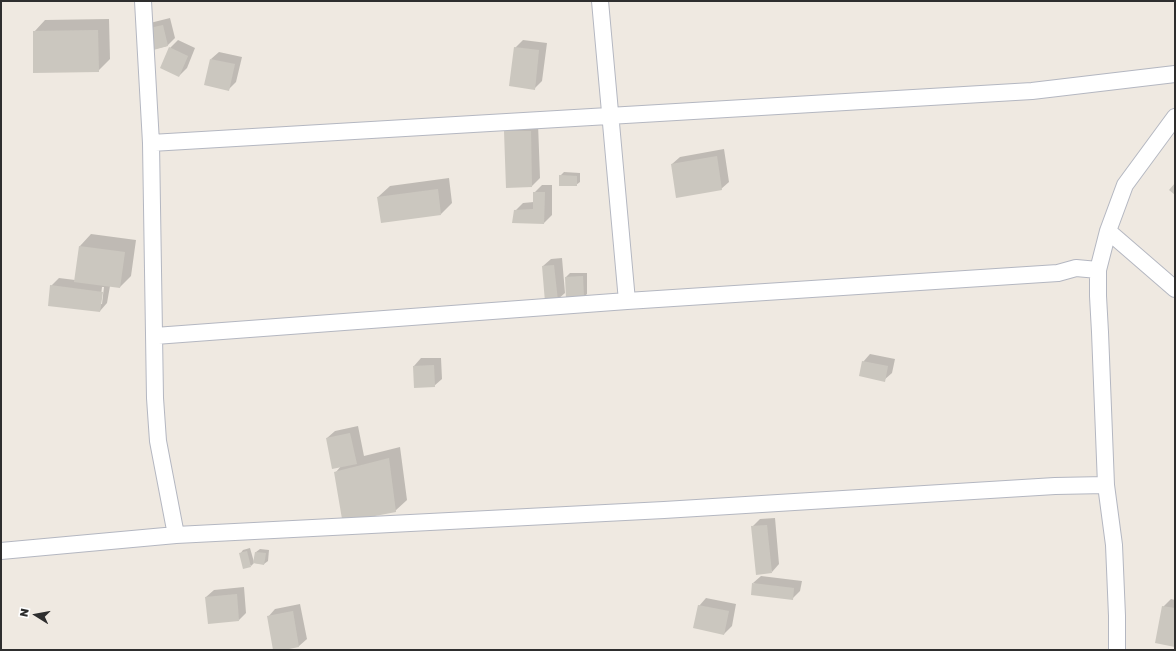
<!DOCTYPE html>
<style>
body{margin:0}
#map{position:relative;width:1176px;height:651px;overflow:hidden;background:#efe9e1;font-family:"Golos Text",sans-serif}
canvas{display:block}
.frame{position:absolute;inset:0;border:2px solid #2e2e2e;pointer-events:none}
.north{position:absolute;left:16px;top:595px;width:40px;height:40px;-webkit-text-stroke:3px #fff;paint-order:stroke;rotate:281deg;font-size:11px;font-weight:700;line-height:16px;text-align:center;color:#2e2e2e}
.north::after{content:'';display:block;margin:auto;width:14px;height:18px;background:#2e2e2e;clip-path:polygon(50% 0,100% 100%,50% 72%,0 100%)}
</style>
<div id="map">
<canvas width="1176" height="651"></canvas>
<div class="frame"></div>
<div class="north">N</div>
</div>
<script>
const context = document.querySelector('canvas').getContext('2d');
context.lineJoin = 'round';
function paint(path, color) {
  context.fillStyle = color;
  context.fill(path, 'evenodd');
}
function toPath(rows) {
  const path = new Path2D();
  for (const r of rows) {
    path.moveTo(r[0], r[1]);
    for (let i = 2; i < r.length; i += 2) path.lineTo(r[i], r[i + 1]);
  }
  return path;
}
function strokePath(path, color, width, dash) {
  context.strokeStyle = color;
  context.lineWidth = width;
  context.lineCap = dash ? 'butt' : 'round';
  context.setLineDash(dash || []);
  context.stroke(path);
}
const shadow = toPath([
 [170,18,175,38,167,46,147,51,150,23],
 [109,19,110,59,98,71,34,32,45,20],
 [178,40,195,48,187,68,179,76,170,48],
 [523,40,547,43,542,81,534,89,515,48],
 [219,52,242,57,236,82,228,90,211,59],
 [538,123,540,178,532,186,507,187,505,132,513,124],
 [724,149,729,182,721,189,672,164,680,157],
 [564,172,580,173,580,182,576,185,560,176],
 [449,178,452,203,441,214,378,197,390,186],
 [542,185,552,185,552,215,544,223,513,222,515,211,523,203,534,202,534,193],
 [91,234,136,240,131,276,120,287,110,286,107,303,100,311,51,286,59,278,75,280,80,246],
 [102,287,104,287,102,304,100,304],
 [562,258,565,293,557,300,543,266,551,259],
 [570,273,587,273,587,294,584,297,566,277],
 [870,354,895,359,892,373,884,380,863,362],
 [421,358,441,358,442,379,434,386,414,366],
 [358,426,364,456,400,447,407,500,395,511,336,472,341,466,327,438,335,431],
 [775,518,779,564,772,572,752,527,760,519],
 [250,548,254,562,256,552,260,549,269,550,268,561,264,564,254,563,251,566,240,554,243,550],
 [761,576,802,581,800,591,792,599,753,583],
 [244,587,246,613,239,620,206,597,214,590],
 [706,598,736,604,732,626,724,634,699,606],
 [1171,599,1175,600,1175,646,1163,607],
 [300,604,307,639,299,646,274,650,268,617,275,609]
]);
const building = toPath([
 [163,25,168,46,146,52,141,30],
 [98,30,99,72,33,73,33,31],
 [169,47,188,56,179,77,160,68],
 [514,47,539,50,535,90,509,86],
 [210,59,235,64,229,91,204,85],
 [504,131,531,131,532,187,506,188],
 [717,156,722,190,676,198,671,164],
 [559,175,577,176,577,186,559,186],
 [1175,183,1175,195,1169,190],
 [438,189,441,215,381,223,377,197],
 [533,192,545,192,544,224,512,223,514,210,533,209],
 [79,246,125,252,120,288,74,282],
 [554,265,558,301,545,302,542,266],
 [583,276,584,298,566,299,565,277],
 [50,285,103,292,100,312,48,306],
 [862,361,888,366,885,382,859,376],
 [434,365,435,387,414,388,413,366],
 [350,433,357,464,332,469,326,438],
 [389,458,396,512,354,520,342,519,334,472],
 [767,525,772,573,756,575,751,526],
 [247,551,251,567,243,569,239,553],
 [255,552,266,553,264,565,253,563],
 [752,583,794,588,793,600,751,595],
 [237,594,239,621,208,624,205,597],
 [698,605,729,611,724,635,693,628],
 [1162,606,1175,608,1175,647,1155,643],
 [293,611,299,647,284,650,273,650,267,616]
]);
const minor = toPath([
 [143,1,151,143,155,398,158,441,176,535],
 [600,1,627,301],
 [151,143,1032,91,1175,74],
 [1108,231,1175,289],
 [155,336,627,301,1058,273,1076,268,1098,270],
 [1,551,176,535,664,510,1055,486,1106,485],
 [1117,650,1117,616,1114,545,1106,485,1100,332,1098,296,1098,270,1108,231,1125,185,1175,117]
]);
paint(shadow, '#0003');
paint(building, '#cbc7bf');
strokePath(minor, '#b4b7c1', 18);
strokePath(minor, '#fff', 16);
</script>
